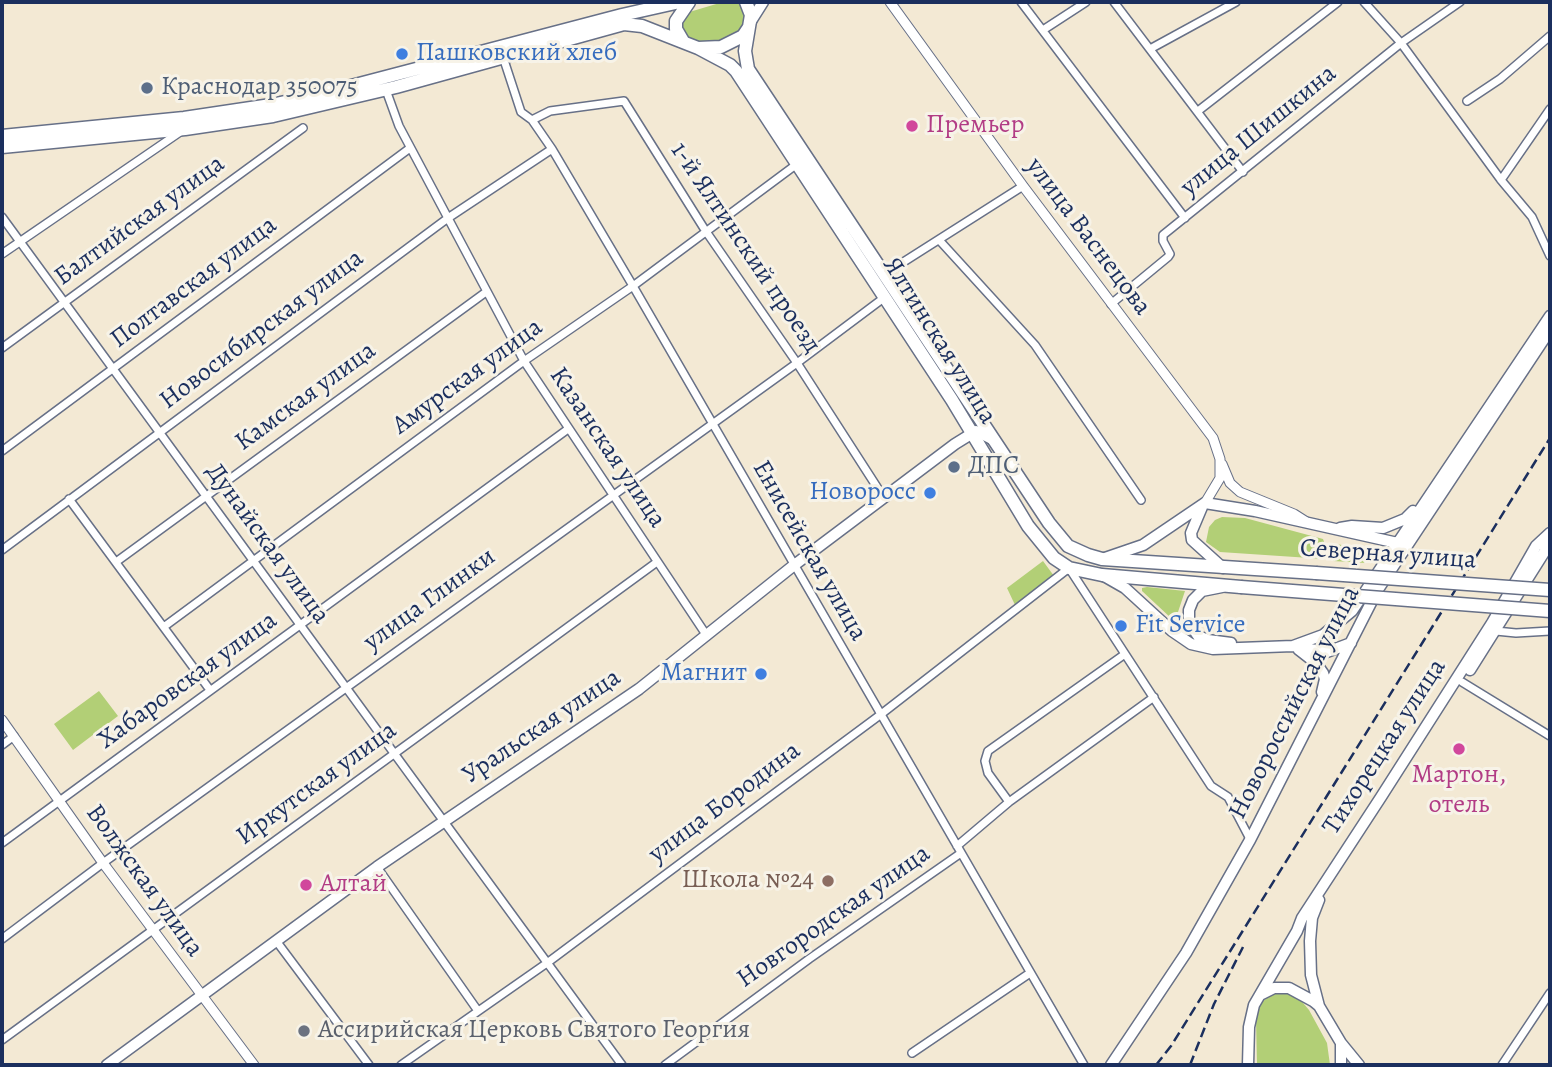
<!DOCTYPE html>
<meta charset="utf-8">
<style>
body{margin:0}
#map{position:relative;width:1552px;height:1067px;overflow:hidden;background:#f3e9d4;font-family:Alegreya,serif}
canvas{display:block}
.frame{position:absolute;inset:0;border:4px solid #1b2f5e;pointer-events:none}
</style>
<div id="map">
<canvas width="1552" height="1067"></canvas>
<div class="frame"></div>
</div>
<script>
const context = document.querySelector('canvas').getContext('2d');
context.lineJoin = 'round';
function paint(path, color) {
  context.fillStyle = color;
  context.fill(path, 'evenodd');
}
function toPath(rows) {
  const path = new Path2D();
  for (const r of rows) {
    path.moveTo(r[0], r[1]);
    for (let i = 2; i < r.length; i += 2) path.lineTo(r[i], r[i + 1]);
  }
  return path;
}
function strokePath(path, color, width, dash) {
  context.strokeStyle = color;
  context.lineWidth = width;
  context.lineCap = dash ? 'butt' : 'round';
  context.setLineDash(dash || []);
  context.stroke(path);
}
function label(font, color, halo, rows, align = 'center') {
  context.font = font + ' Alegreya,serif';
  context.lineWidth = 6;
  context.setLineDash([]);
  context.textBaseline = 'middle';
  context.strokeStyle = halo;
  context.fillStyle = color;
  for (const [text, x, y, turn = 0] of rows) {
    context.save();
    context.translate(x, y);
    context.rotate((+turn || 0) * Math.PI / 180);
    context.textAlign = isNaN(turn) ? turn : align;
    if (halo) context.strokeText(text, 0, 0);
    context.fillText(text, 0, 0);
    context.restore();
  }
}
const green = toPath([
 [723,2,737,2,746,12,744,25,738,32,720,42,709,43,695,41,683,34,681,24,686,13],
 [1222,517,1245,518,1323,539,1327,550,1325,559,1220,552,1206,542,1209,527,1215,520],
 [1337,544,1356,548,1366,559,1366,563,1333,561,1333,553],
 [1043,561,1054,576,1015,605,1007,588],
 [1147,587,1185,591,1176,618,1172,619,1142,591,1142,588],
 [99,691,118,716,73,750,54,724],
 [1288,992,1298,997,1309,1010,1327,1043,1330,1065,1257,1065,1256,1020,1259,1004,1274,993]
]);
const minor = toPath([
 [1021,2,1185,218],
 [1114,2,1243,172],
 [1364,2,1401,43,1501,180,1532,217,1550,256],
 [1043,30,1086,2],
 [1150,49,1236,2],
 [503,57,521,112,532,120,552,149,633,286,1084,1065],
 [386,90,399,126,524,361,707,636],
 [1467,101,1500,79,1550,36],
 [1198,111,1338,2],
 [532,120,550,111,624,101,705,230,797,363,884,498],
 [1501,180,1550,109],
 [2,217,622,1065],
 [940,241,1035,345,1141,500],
 [2,254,180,132],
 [883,275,1023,186],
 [1111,304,1168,257,1170,254,1163,241,1163,235,1401,43,1460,2],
 [2,348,303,128],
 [2,451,410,148],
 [69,499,210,690],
 [2,550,448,218,552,149],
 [116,562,486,292],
 [165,626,524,361,633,286,797,164],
 [1496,631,1516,633,1550,631],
 [1462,682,1550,736],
 [2,745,14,736],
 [1009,802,988,773,985,761,988,751,1125,654],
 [2,843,568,429],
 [957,846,1009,802,1154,697],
 [377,867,478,1011],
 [2,939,103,863,797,363,885,297],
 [277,942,369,1065],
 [2,1040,657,562],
 [912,1053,1030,973],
 [401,1065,547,963,729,827,880,715,1069,568,1211,786,1228,797,1250,839],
 [665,1065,809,959,961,853],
 [1502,1065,1550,993]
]);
const tertiary = toPath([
 [890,2,1023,186,1213,438,1220,459,1220,478,1205,503],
 [1222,464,1230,483,1240,492,1294,514,1305,521],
 [2,720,103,863,254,1065]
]);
const secondary = toPath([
 [751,21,763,2],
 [1202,507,1191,533,1192,540,1223,568],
 [1340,528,1352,526,1383,528,1405,519,1413,511],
 [1105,558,1143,545,1205,503,1255,511,1402,544],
 [1104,576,1125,588,1172,631,1191,644,1213,649,1293,646,1327,652,1351,643],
 [1222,587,1202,591,1193,600,1189,610,1189,623,1198,636,1208,640,1231,643],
 [1293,646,1323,635,1352,611,1550,316],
 [1298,649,1316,663,1323,673,1325,679,1322,692],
 [1470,670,1550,543],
 [1260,995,1274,988,1289,988,1313,1001,1319,1006,1341,1043,1341,1065],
 [1319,1006,1311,975,1310,941,1312,918,1319,900],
 [1341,1043,1359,1065],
 [107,1065,377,867,639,689,793,566,955,444,976,431,994,440],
 [1111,1065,1186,953,1250,840,1377,591,1550,330],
 [1248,1065,1249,1027,1254,1005,1297,931,1302,918,1381,797,1492,623,1536,546,1550,533]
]);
const primary = toPath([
 [749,27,745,51,748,69,1049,523,1068,546,1088,555,1102,559,1316,573],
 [683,41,676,29,676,21,689,2],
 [698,48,730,65,736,71,952,400,1028,526,1054,558,1069,568,1102,575,1241,587],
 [2,136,184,118,271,105,317,95,622,15,680,2],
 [2,147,185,129,273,116,396,87,624,24,642,26,698,48,721,47,743,36,749,27,751,15,746,2]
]);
const rail = toPath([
 [1156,1065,1171,1046,1550,438],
 [1190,1065,1214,1004,1243,947]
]);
const primaryBridge = toPath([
 [1316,573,1550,590],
 [1241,587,1550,611]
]);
const markers = [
 [402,54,7,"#3f7fe0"],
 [147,88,7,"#5c6f8a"],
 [912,126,7,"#d1479c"],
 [954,467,7,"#5c6f8a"],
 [930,493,7,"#3f7fe0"],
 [1121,626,7,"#3f7fe0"],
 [761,674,7,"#3f7fe0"],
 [1459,749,7,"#d1479c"],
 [828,881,7,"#8d6e63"],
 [306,885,7,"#d1479c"],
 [304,1031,7,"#6b7280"]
];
const shopNames = [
 ["Пашковский хлеб",416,54],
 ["Новоросс",916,493,"right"],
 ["Fit Service",1135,626],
 ["Магнит",747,674,"right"]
];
const serviceNames = [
 ["Краснодар 350075",161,88],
 ["ДПС",968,467]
];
const hotelNames = [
 ["Премьер",926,126],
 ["Мартон,",1459,776,"center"],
 ["отель",1459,806,"center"],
 ["Алтай",320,885]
];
const streetNames = [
 ["улица Шишкина",1259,131,-39],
 ["Балтийская улица",140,221,-36],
 ["улица Васнецова",1088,237,53],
 ["1-й Ялтинский проезд",745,248,56],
 ["Полтавская улица",194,283,-37],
 ["Новосибирская улица",262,330,-37],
 ["Ялтинская улица",939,341,58],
 ["Амурская улица",468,377,-36],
 ["Камская улица",306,397,-36],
 ["Казанская улица",607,448,56],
 ["Дунайская улица",267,544,54],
 ["Енисейская улица",809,551,60],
 ["Северная улица",1388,555,4],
 ["улица Глинки",430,600,-36],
 ["Хабаровская улица",188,681,-36],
 ["Новороссийская улица",1295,703,-63],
 ["Уральская улица",542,727,-34],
 ["Тихорецкая улица",1385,747,-57],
 ["Иркутская улица",317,784,-36],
 ["улица Бородина",725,803,-37],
 ["Волжская улица",144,881,54],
 ["Новгородская улица",834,917,-35]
];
const educationNames = [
 ["Школа №24",814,881]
];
const worshipNames = [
 ["Ассирийская Церковь Святого Георгия",318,1031]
];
paint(green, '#b2cf76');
strokePath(minor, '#677087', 10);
strokePath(tertiary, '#677087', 11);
strokePath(secondary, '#677087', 13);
strokePath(primary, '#677087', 15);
strokePath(minor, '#fff', 7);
strokePath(tertiary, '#fff', 9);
strokePath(secondary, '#fff', 10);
strokePath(primary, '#fff', 12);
strokePath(rail, '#1b2f5e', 2.5, [10, 5]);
strokePath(primaryBridge, '#677087', 15, []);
strokePath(primaryBridge, '#fff', 12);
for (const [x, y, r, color] of markers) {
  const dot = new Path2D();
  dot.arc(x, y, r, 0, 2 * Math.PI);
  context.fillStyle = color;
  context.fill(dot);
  strokePath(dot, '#f7f3e8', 2.5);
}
label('26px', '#366cbe', '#f7f3e8', shopNames, 'left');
label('26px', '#4e5e75', '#f7f3e8', serviceNames, 'left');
label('26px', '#b23c85', '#f7f3e8', hotelNames, 'left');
label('26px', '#1b2f5e', '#f7f3e8', streetNames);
label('26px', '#785e54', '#f7f3e8', educationNames, 'right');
label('26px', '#5b616d', '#f7f3e8', worshipNames, 'left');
</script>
